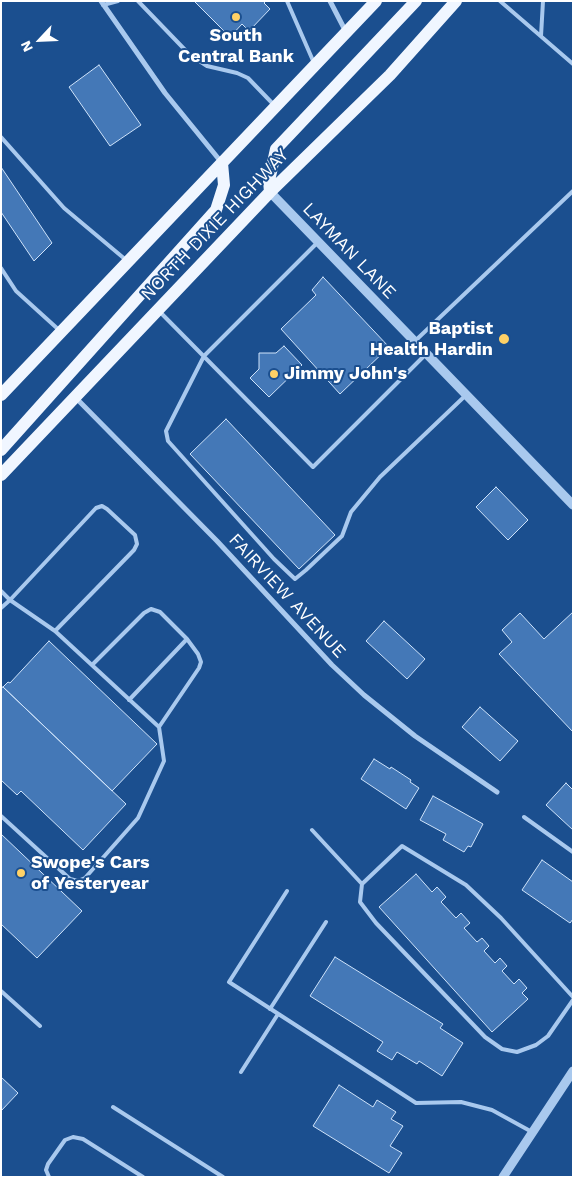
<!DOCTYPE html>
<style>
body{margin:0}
#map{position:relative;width:574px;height:1178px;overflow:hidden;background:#1b4f8f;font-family:"Work Sans",sans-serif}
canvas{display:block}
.frame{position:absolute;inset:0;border:2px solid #fff;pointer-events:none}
.north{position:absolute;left:15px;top:15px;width:50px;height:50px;-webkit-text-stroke:4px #1b4f8f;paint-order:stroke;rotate:245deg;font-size:14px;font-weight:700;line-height:20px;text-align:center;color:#fff}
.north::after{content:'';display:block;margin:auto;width:18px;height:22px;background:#fff;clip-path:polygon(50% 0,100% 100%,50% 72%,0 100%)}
</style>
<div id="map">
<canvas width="574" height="1178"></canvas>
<div class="frame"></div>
<div class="north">N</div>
</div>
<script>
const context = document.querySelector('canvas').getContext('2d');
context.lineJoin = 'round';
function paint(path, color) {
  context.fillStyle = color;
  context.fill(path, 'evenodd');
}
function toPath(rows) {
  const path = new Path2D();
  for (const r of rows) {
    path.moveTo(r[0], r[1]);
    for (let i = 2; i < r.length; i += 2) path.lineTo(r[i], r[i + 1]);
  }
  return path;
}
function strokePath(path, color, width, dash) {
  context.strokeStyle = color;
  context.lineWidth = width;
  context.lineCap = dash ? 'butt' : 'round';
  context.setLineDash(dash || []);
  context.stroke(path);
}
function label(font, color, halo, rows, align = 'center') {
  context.font = font + ' "Work Sans",sans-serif';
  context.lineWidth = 4;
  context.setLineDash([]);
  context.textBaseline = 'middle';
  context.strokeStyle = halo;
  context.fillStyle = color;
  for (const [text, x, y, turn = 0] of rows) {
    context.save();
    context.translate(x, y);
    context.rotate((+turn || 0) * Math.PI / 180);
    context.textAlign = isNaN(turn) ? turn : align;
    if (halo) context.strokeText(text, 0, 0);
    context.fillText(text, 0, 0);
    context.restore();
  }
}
const building = toPath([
 [194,1,266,1,264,3,270,9,249,31,242,24,230,37,194,1],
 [99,65,141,125,110,146,69,87,99,65],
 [1,167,52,243,34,261,1,212,1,167],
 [323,277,389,347,340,394,281,329,316,295,312,290,323,277],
 [284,346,302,365,269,397,250,378,259,369,259,353,276,353,284,346],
 [226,419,335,535,299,569,190,454,226,419],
 [496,487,528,520,508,540,476,507,496,487],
 [573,612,573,732,499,654,512,642,502,630,520,613,544,639,573,612],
 [384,621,425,659,407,679,366,641,384,621],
 [49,641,157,744,112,791,3,687,8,682,10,683,49,641],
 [3,687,126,804,83,850,21,791,17,795,1,780,1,688,3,687],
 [480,707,518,741,500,761,462,727,480,707],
 [374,759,390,769,391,767,411,780,410,782,419,788,406,809,361,779,374,759],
 [566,783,573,790,573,830,546,805,566,783],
 [433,796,483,824,471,847,468,846,464,852,443,840,446,834,420,820,433,796],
 [1,834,82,911,37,958,1,924,1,834],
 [542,860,573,882,573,919,570,923,522,890,542,860],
 [416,874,432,892,437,887,446,897,441,902,456,918,461,913,470,923,464,928,477,942,482,938,489,946,484,951,495,963,500,958,507,966,502,971,514,984,519,979,527,988,522,993,528,999,492,1032,379,907,416,874],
 [335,957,443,1024,440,1028,463,1043,442,1076,419,1061,417,1064,397,1052,392,1060,377,1051,383,1042,310,996,335,957],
 [1,1077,18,1093,1,1111,1,1077],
 [339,1085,373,1107,377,1100,396,1112,391,1119,403,1126,390,1146,402,1153,389,1173,313,1126,339,1085]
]);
const service = toPath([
 [138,1,190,55,207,66,237,73,248,78,274,105],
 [287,1,314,63],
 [500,1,573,64],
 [103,5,118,1],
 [541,36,543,1],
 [1,137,64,208,126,260],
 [317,243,204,356,166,431,168,441,274,559,295,579,306,570,342,536,351,512,380,477,466,395],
 [1,268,16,291,59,330],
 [160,312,313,467,426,354],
 [415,341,573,191],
 [1,591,10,600,1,608],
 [92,665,144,613,151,609,160,612,187,639,198,654,201,662,199,668,159,727],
 [129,700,187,639],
 [1,816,70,879,78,881,85,878,138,818,164,761,159,727,55,631,10,600,96,508,102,506,107,509,135,535,137,544,134,550,55,631],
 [524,817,573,852],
 [312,830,362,884],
 [287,891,229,982,416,1103,461,1102,492,1110,532,1132],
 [1,991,40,1026],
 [573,997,501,918,466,885,402,846,362,884,360,902,376,923,485,1037,502,1049,517,1052,536,1045,548,1036,573,1000],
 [270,1009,326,922],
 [241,1072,278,1014],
 [113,1107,223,1177],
 [49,1177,46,1170,48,1164,65,1140,73,1137,83,1139,143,1177]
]);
const minor = toPath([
 [101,1,165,93,222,163],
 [330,1,346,32],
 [75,397,217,541,332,665,364,695,415,736,497,792]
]);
const tertiary = toPath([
 [270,192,573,505],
 [503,1177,573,1071]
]);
const primary = toPath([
 [270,192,269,181,276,149,416,1],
 [1,395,376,1],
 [1,450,216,210,224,185,222,163],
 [1,475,270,192,390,75,456,1]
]);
const markers = [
 [236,17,5,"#ffd166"],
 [504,339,6,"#ffd166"],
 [274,374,5,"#ffd166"],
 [21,873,5,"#ffd166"]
];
const poiNames = [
 ["South",236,36,"center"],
 ["Central Bank",236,57,"center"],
 ["Baptist",493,329,"right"],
 ["Health Hardin",493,350,"right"],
 ["Jimmy John's",284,374],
 ["Swope's Cars",31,863],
 ["of Yesteryear",31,884]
];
const streetNames = [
 ["NORTH DIXIE HIGHWAY",215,225,-46],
 ["LAYMAN LANE",349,251,46],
 ["FAIRVIEW AVENUE",287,596,47]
];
paint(building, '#4478b7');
strokePath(building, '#cfe3fa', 1);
strokePath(service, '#a9c9ee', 4);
strokePath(minor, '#a9c9ee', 5);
strokePath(tertiary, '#a9c9ee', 9);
strokePath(primary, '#f0f6ff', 12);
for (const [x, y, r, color] of markers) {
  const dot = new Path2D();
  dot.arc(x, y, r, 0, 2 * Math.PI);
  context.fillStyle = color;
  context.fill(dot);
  strokePath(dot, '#1b4f8f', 2);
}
label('bold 18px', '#fff', '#1b4f8f', poiNames, 'left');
label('18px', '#fff', '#1b4f8f', streetNames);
</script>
